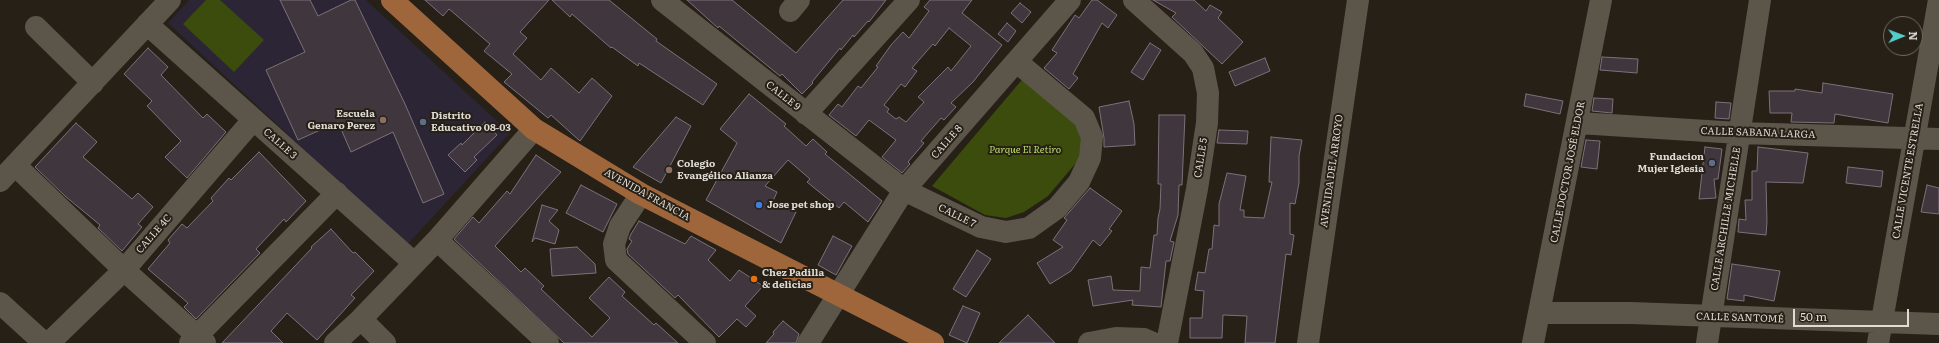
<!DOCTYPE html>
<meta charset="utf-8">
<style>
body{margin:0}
#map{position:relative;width:1939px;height:343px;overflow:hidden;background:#262017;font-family:Literata,serif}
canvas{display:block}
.north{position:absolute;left:1883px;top:16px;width:40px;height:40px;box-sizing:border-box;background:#262017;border:1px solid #706b63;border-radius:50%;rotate:89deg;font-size:11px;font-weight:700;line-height:16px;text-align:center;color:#dfdbd5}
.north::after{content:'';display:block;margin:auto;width:14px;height:18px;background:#53cdcb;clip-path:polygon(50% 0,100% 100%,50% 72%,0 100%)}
.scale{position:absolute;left:1793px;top:309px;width:116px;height:18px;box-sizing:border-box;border:2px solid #dfdbd5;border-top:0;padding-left:5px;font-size:12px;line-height:14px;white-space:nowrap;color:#dfdbd5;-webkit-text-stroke:3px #262017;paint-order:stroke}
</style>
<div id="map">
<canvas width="1939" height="343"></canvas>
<div class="north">N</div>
<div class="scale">50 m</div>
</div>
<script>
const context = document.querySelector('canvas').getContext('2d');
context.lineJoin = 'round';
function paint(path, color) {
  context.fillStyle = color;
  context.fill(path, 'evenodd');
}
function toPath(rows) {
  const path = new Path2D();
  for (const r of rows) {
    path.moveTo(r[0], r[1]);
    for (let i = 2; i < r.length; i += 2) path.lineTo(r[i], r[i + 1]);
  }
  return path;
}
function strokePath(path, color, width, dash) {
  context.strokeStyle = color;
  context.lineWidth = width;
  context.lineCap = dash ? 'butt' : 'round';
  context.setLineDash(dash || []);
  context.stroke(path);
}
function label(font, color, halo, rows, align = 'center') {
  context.font = font + ' Literata,serif';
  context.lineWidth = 4;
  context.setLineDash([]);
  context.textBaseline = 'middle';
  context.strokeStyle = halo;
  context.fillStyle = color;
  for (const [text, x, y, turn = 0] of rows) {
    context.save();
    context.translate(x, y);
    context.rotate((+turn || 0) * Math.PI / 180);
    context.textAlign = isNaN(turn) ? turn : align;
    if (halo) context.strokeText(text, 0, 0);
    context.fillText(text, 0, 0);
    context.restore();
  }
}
const education = toPath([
 [189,0,366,0,510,133,407,245,168,23]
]);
const green = toPath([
 [206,0,220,0,264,40,234,72,183,24],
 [1026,75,1086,118,1086,151,1048,196,1024,212,1006,218,985,215,932,186]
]);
const building = toPath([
 [280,0,310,0,318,16,351,0,355,0,405,104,444,194,423,203,393,132,351,152,338,122,298,140,266,70,305,52,280,0],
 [425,0,549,0,520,32,527,38,513,54,541,80,551,68,579,93,592,78,612,96,580,141,551,115,548,118,504,82,512,74,484,51,490,44,449,9,443,16,425,0],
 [552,0,609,0,657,39,656,41,717,84,703,105,639,63,638,66,612,47,611,48,572,14,570,17,552,0],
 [687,0,732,0,796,53,843,0,886,0,869,22,868,21,854,37,853,35,841,50,840,48,812,82,813,83,802,94,782,74,780,76,719,26,718,28,687,0],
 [930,0,972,0,962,13,1002,45,973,82,951,103,956,107,944,120,941,118,921,141,924,143,908,162,910,164,902,173,882,157,896,140,869,120,856,136,829,115,838,104,842,107,858,86,861,88,878,67,876,66,891,45,903,32,909,38,929,11,924,7,930,0],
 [949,28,971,46,951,71,948,67,918,97,924,102,906,122,899,117,896,119,887,112,889,109,884,105,901,84,905,87,917,71,912,68,933,44,935,46,949,28],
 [1092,0,1097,0,1117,15,1108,28,1102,23,1073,74,1078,78,1069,89,1044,68,1057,53,1052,50,1075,15,1079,18,1092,0],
 [1153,0,1194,0,1206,11,1210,5,1222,12,1218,18,1243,42,1222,64,1172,17,1176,13,1153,0],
 [1020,3,1031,12,1022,23,1011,13,1020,3],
 [1007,23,1016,31,1008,42,998,34,1007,23],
 [1150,43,1161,50,1143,80,1131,72,1150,43],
 [148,48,168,67,161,75,203,118,207,114,226,132,187,178,165,157,181,141,147,106,152,101,124,74,148,48],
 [1602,57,1638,59,1637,73,1600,70,1602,57],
 [1265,58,1270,71,1235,86,1229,72,1265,58],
 [1823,83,1893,94,1888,123,1835,114,1834,123,1791,122,1792,113,1770,113,1769,91,1795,91,1795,89,1822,93,1823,83],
 [749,94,786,124,784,126,806,146,813,139,827,152,825,154,882,201,868,222,844,202,839,208,807,182,810,179,788,160,765,186,777,192,773,201,796,212,781,243,706,200,737,143,720,129,749,94],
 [1526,94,1563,101,1560,114,1524,106,1526,94],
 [1594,98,1613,99,1612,113,1592,111,1594,98],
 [1129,101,1134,124,1135,145,1104,147,1104,138,1099,107,1129,101],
 [1716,102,1731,103,1729,119,1715,118,1716,102],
 [1159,115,1185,115,1182,185,1179,185,1178,215,1170,241,1174,242,1170,261,1166,261,1161,307,1132,305,1133,300,1093,306,1088,280,1111,276,1113,290,1140,291,1141,267,1150,268,1154,235,1157,235,1158,218,1160,209,1161,184,1158,184,1159,115],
 [676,117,691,126,661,183,633,167,676,117],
 [485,122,497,135,474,157,477,160,465,172,448,155,461,143,462,145,485,122],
 [76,123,97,142,83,157,132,199,138,193,153,207,138,224,142,227,122,251,98,228,100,225,65,196,35,167,76,123],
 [1219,130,1248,131,1247,144,1217,143,1219,130],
 [1271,137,1302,140,1299,156,1299,183,1295,204,1290,203,1290,234,1294,235,1291,255,1286,254,1275,343,1245,343,1247,316,1223,315,1222,338,1190,338,1190,318,1202,318,1204,291,1195,290,1198,272,1205,273,1209,249,1212,249,1214,225,1219,226,1219,204,1227,173,1246,176,1240,210,1244,210,1244,217,1264,218,1272,182,1269,182,1271,137],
 [1586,140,1600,141,1597,169,1581,167,1586,140],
 [1705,147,1722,149,1718,179,1714,179,1716,198,1699,199,1705,147],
 [1758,147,1808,153,1803,183,1766,182,1767,222,1766,235,1738,232,1739,219,1746,220,1745,200,1752,200,1752,171,1757,171,1758,147],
 [259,152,306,201,286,222,284,219,256,249,260,253,196,319,184,307,188,303,148,269,170,243,168,240,182,224,187,228,213,201,211,198,229,178,231,180,259,152],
 [536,155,561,172,495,246,521,272,525,268,544,286,541,289,592,337,610,318,589,298,609,277,625,292,622,296,654,325,656,323,678,343,564,343,454,239,473,217,479,223,507,191,510,194,536,155],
 [1848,167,1883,171,1881,187,1846,183,1848,167],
 [581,185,617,204,603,232,566,213,581,185],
 [1927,185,1939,188,1939,214,1921,212,1927,185],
 [1090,188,1122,211,1109,229,1112,231,1100,246,1093,240,1071,271,1050,284,1037,263,1063,247,1053,240,1067,220,1064,218,1090,188],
 [542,205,558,210,549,221,559,230,555,244,535,238,532,242,542,205],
 [639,221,685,244,691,236,716,250,708,260,730,281,739,270,763,286,745,306,756,316,746,327,737,319,719,337,678,295,675,298,628,254,627,249,632,241,629,239,631,234,639,221],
 [331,229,353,253,355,252,374,271,351,295,355,298,317,340,287,313,271,331,283,343,222,343,312,248,311,247,331,229],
 [833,236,852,246,836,275,818,265,833,236],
 [577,247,595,264,596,273,552,276,550,249,577,247],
 [977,250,991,259,966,297,953,289,977,250],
 [1732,264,1780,271,1774,301,1744,295,1744,301,1727,299,1732,264],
 [963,306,980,313,967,343,949,335,963,306],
 [1028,315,1055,343,999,343,1028,315],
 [783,321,799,334,796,343,766,343,774,334,773,332,783,321]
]);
const minor = toPath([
 [662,0,904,190,981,227,1006,232,1029,228,1057,208,1079,182,1090,158,1092,137,1084,118,1017,62],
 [1134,0,1193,53,1203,68,1208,93,1207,123,1197,189,1167,343],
 [790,11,799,0],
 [147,24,414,263],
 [36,27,93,83],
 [806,114,909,0],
 [1578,123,1739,133,1939,139],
 [15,165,124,270,205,343],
 [0,181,170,0],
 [641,194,620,226,614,244,616,260,705,343],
 [437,240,548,343],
 [0,303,44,343],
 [1540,313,1631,313,1939,324],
 [361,319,385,343],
 [49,343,124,270,253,120],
 [190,343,337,193],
 [335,343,361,319,437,240,534,129],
 [808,343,904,190,1070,0],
 [1089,343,1116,338,1144,339,1153,343],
 [1308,343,1358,0],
 [1533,343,1601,0],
 [1707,343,1760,0],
 [1878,343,1939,0]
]);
const major = toPath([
 [392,0,534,129,641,194,933,343]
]);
const markers = [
 [383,120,4,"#8d6e63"],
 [423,122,4,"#5c6f8a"],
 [1712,163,4,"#5c6f8a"],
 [669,170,4,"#8d6e63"],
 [759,205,4,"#3f7fe0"],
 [754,279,4,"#e8710a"]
];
const streetNames = [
 ["CALLE 9",783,96,38],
 ["CALLE SABANA LARGA",1758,133,2],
 ["CALLE 8",947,142,-49],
 ["CALLE 3",280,144,41],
 ["CALLE 5",1201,158,-81],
 ["AVENIDA DEL ARROYO",1332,171,-82],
 ["CALLE VICENTE ESTRELLA",1908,171,-80],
 ["CALLE DOCTOR JOSÉ ELDOR",1568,172,-79],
 ["AVENIDA FRANCIA",647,195,29],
 ["CALLE 7",957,216,26],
 ["CALLE ARCHILLE MICHELLE",1726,219,-81],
 ["CALLE 4C",154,234,-49],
 ["CALLE SANTOMÉ",1740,318,2]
];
const poiNames = [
 ["Escuela",375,114,"right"],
 ["Genaro Perez",375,126,"right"],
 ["Distrito",431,116],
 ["Educativo 08-03",431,128],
 ["Fundacion",1704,157,"right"],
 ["Mujer Iglesia",1704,169,"right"],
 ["Colegio",677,164],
 ["Evangélico Alianza",677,176],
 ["Jose pet shop",767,205],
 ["Chez Padilla",762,273],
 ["& delicias",762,285]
];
const parkNames = [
 ["Parque El Retiro",1025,150]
];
paint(education, '#2b2535');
paint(green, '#3c4c0d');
paint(building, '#40363e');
strokePath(building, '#7c7179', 1);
strokePath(minor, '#5b554a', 22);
strokePath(major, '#9f663c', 22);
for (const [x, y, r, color] of markers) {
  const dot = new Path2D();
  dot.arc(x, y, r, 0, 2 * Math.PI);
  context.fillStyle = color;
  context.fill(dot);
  strokePath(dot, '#262017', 1.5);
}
label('10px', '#dfdbd5', '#262017', streetNames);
label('bold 10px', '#dfdbd5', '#262017', poiNames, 'left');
label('italic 10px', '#badd66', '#262017', parkNames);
</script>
